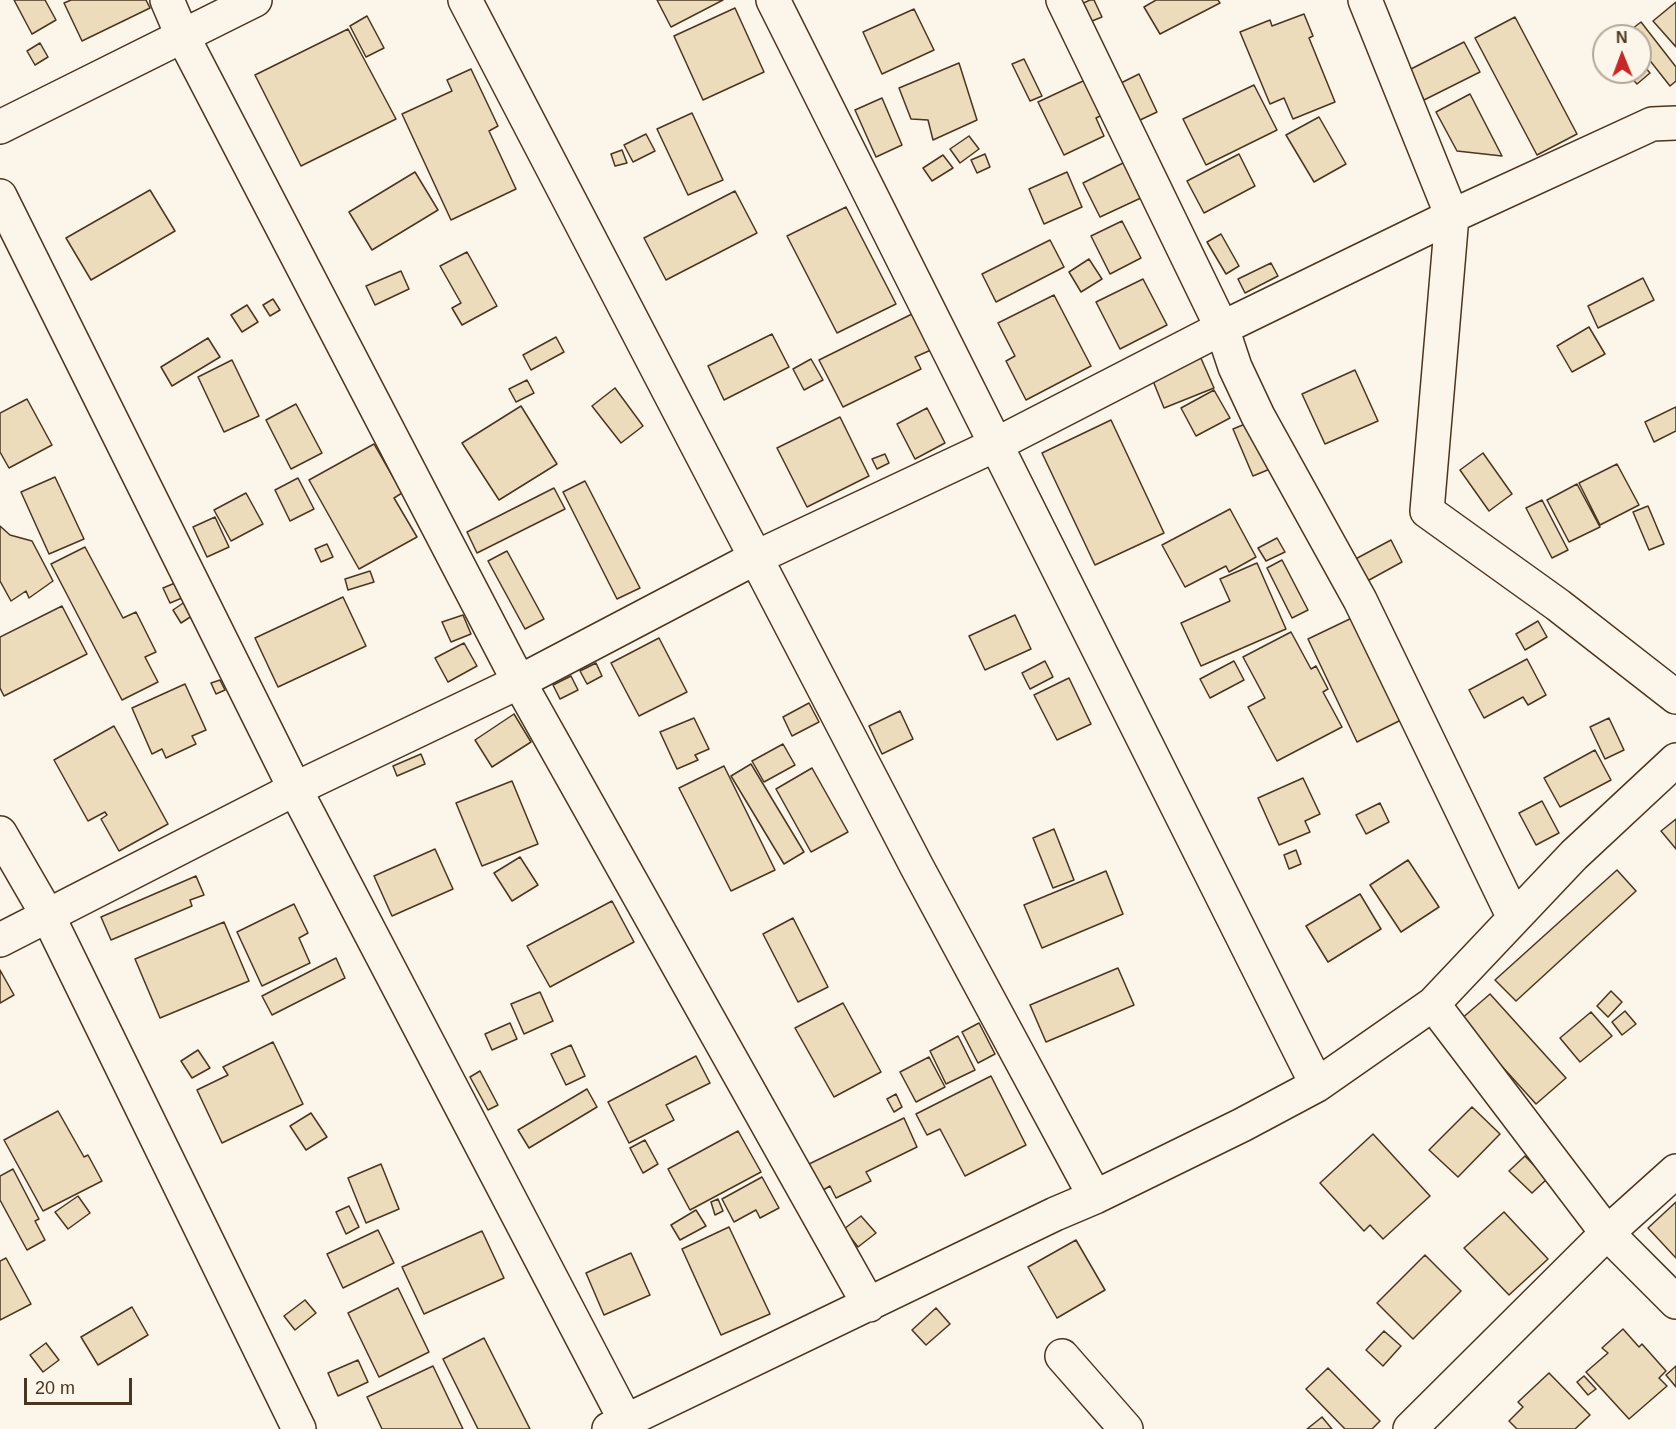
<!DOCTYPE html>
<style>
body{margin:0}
#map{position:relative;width:1676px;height:1429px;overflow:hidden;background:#fbf6e9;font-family:Helvetica,sans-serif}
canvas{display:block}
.north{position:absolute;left:1592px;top:24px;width:60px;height:60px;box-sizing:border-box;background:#fbf6e9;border:2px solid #b4a999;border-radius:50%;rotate:359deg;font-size:16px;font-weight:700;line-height:24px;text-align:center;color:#4a3520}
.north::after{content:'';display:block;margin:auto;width:21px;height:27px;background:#c62828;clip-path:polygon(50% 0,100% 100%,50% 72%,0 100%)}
.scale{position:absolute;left:24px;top:1378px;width:108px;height:27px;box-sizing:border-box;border:3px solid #4a3520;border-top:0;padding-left:8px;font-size:18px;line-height:21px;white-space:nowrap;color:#4a3520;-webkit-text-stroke:4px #fbf6e9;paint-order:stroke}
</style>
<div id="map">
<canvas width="1676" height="1429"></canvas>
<div class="north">N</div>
<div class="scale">20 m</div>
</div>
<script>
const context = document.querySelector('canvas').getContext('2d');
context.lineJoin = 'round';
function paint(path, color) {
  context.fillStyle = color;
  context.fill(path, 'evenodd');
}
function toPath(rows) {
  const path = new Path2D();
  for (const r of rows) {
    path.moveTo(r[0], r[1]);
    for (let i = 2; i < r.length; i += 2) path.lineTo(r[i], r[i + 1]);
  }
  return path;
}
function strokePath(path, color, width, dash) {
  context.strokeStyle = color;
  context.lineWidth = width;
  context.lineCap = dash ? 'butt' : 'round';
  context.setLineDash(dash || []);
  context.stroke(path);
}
const building = toPath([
 [14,0,45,0,56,20,32,34,14,0],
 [71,0,146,0,150,8,82,41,64,3,71,0],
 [657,0,723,0,671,27,657,0],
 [1090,0,1094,0,1102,17,1087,23,1079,5,1090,0],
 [1156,0,1218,0,1220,3,1160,34,1144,7,1156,0],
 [1676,2,1676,47,1653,21,1676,2],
 [735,8,764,72,703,100,674,36,735,8],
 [914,9,934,50,882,74,863,32,914,9],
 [1304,14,1313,36,1309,38,1335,102,1293,119,1284,98,1270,104,1240,32,1270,20,1272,26,1304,14],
 [367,16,384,48,366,57,350,26,367,16],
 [1515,17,1577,134,1537,155,1475,38,1515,17],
 [1641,22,1676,67,1676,81,1670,86,1640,48,1640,36,1631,36,1628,32,1641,22],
 [348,29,396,119,301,166,255,75,348,29],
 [1464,42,1480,72,1424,100,1409,70,1464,42],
 [40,43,48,57,35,65,27,51,40,43],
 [1024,59,1042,96,1030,101,1012,64,1024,59],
 [1640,61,1650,73,1637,84,1626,72,1640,72,1640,61],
 [959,63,977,120,933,140,928,120,911,119,899,88,959,63],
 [471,69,498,126,489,131,516,189,451,220,402,114,452,91,447,80,471,69],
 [1098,74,1115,109,1096,118,1104,136,1064,155,1038,102,1098,74],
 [1139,74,1157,112,1138,121,1121,83,1139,74],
 [1254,85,1277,130,1206,165,1183,119,1254,85],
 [1470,94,1502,156,1457,151,1436,112,1470,94],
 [882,98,902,145,876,157,855,110,882,98],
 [692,113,723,180,688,195,657,129,692,113],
 [1319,117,1346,164,1314,182,1286,135,1319,117],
 [646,134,655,151,633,162,624,145,646,134],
 [969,136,979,149,960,163,950,149,969,136],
 [622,150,627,163,615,166,611,154,622,150],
 [985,154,990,167,977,173,971,160,985,154],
 [1239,154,1255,186,1204,213,1187,181,1239,154],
 [943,155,953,168,932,181,923,168,943,155],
 [1125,162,1143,197,1100,217,1083,183,1125,162],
 [415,172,438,210,372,250,349,212,415,172],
 [1067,172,1082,207,1044,224,1029,189,1067,172],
 [150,190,175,231,91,280,66,238,150,190],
 [735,191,757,233,666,280,644,238,735,191],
 [846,207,896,304,837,333,787,236,846,207],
 [1122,221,1141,258,1110,274,1091,236,1122,221],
 [1221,234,1239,266,1226,274,1207,242,1221,234],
 [1050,240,1064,267,996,302,982,274,1050,240],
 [467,252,497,306,462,325,452,308,461,303,440,266,467,252],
 [1089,259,1102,279,1081,292,1069,272,1089,259],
 [1271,263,1278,276,1245,293,1238,279,1271,263],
 [401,271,409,289,375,305,366,286,401,271],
 [1643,278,1654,300,1598,328,1588,306,1643,278],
 [1143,279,1167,325,1120,349,1096,302,1143,279],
 [1054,295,1091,366,1026,400,1006,361,1015,356,998,323,1054,295],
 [273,299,280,310,270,316,263,305,273,299],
 [247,305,258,322,242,332,231,315,247,305],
 [912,314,931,350,915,357,921,369,843,407,819,360,912,314],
 [1589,327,1605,354,1572,372,1557,346,1589,327],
 [772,334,789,367,724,400,708,366,772,334],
 [556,337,564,352,531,370,523,355,556,337],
 [208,338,220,357,172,386,161,367,208,338],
 [1200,356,1214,388,1164,408,1151,376,1200,356],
 [811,359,823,380,804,390,793,369,811,359],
 [232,360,259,416,224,432,198,377,232,360],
 [1355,370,1378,421,1325,444,1302,394,1355,370],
 [527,380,534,393,516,402,509,389,527,380],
 [615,388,643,426,621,443,592,406,615,388],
 [1214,390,1230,418,1196,436,1181,408,1214,390],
 [27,399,52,445,9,468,0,452,0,413,27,399],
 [296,404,322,453,291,469,266,420,296,404],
 [521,406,557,464,499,500,462,443,521,406],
 [1676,407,1676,431,1654,442,1645,422,1676,407],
 [927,408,945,443,915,459,897,424,927,408],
 [840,417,869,476,807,507,777,448,840,417],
 [1111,420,1164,533,1095,565,1042,453,1111,420],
 [1250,422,1270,469,1253,476,1233,429,1250,422],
 [374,444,402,493,394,498,417,537,359,569,309,480,374,444],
 [1483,453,1512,494,1489,511,1460,470,1483,453],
 [885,454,889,463,877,469,872,459,885,454],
 [1617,464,1639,505,1600,525,1579,483,1617,464],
 [55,477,84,539,49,554,21,492,55,477],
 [298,478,314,509,290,521,275,490,298,478],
 [585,481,640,588,617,599,563,492,585,481],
 [1577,484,1600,527,1569,542,1547,500,1577,484],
 [554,488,565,509,477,553,467,532,554,488],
 [246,493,263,524,231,541,214,510,246,493],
 [1542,500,1568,550,1552,558,1526,508,1542,500],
 [1648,506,1664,544,1649,550,1633,512,1648,506],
 [1230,509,1256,557,1229,572,1226,566,1185,587,1162,545,1230,509],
 [215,517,229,547,207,557,193,527,215,517],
 [0,526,10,535,32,541,53,581,29,598,26,591,11,601,0,581,0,526],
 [1277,538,1285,552,1266,561,1258,548,1277,538],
 [1391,540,1402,562,1360,585,1348,563,1391,540],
 [327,544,333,557,321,562,315,549,327,544],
 [85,547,123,618,136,612,156,652,145,657,158,682,122,700,51,564,85,547],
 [507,551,544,619,525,629,488,561,507,551],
 [1282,560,1308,610,1292,618,1267,568,1282,560],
 [1257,563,1286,629,1201,666,1181,623,1230,601,1220,579,1257,563],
 [370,571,374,582,348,590,345,579,370,571],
 [175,583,182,598,170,603,163,588,175,583],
 [343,597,366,646,278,687,255,638,343,597],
 [189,599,198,612,181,623,173,610,189,599],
 [62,606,87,654,4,696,0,688,0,637,62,606],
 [463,615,471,634,451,642,442,622,463,615],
 [1015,615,1031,649,985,670,969,636,1015,615],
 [1356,616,1407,717,1357,742,1308,639,1356,616],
 [1538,621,1547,637,1525,650,1516,634,1538,621],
 [1291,632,1311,669,1316,666,1328,689,1323,692,1342,727,1277,761,1248,707,1265,698,1243,657,1291,632],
 [659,638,687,692,639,716,611,663,659,638],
 [464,643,477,666,448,682,435,658,464,643],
 [1527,659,1546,695,1528,705,1523,697,1484,718,1469,690,1527,659],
 [1045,661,1053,677,1030,689,1022,673,1045,661],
 [1234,661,1244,680,1210,698,1200,679,1234,661],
 [596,663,602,676,587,684,580,671,596,663],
 [571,676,578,690,560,699,553,685,571,676],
 [1069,678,1091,724,1057,740,1034,695,1069,678],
 [220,680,225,690,216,694,211,683,220,680],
 [185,684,206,730,192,736,196,744,166,758,162,749,152,754,132,708,185,684],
 [809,703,819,722,792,736,783,717,809,703],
 [900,711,913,739,882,754,869,726,900,711],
 [514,714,531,742,492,767,475,740,514,714],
 [694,718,709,749,695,755,698,760,677,769,660,732,694,718],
 [1609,718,1624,750,1605,759,1590,727,1609,718],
 [114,726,168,824,119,851,101,819,107,815,105,812,88,821,54,760,114,726],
 [783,744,795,765,764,782,752,761,783,744],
 [1595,750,1611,780,1560,807,1544,778,1595,750],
 [421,754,425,764,397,776,393,766,421,754],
 [751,764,804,852,784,864,731,776,751,764],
 [724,766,775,870,731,891,679,788,724,766],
 [812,768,848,832,811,852,776,789,812,768],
 [1303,778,1320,814,1305,821,1310,832,1279,845,1258,798,1303,778],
 [512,781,538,844,482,866,456,803,512,781],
 [1542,801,1559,833,1536,845,1519,813,1542,801],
 [1380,803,1389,822,1366,834,1356,815,1380,803],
 [1676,819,1676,849,1661,831,1676,819],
 [1054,829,1074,880,1053,888,1033,838,1054,829],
 [435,849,453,889,392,916,374,876,435,849],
 [1296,850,1301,864,1289,869,1284,855,1296,850],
 [520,857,538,885,512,901,494,873,520,857],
 [1408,860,1439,907,1401,932,1370,885,1408,860],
 [1617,870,1636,891,1516,1001,1495,980,1617,870],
 [1106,871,1123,914,1042,948,1024,905,1106,871],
 [196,876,204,895,190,900,192,906,111,940,101,917,196,876],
 [1360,894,1381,929,1328,962,1306,926,1360,894],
 [612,901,634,942,550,987,527,946,612,901],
 [294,904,308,933,299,938,310,963,262,986,237,932,294,904],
 [793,918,828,987,798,1002,763,934,793,918],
 [224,922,249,981,160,1018,135,959,224,922],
 [336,958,345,978,272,1015,262,996,336,958],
 [1118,968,1134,1005,1046,1042,1030,1005,1118,968],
 [0,970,14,995,0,1003,0,970],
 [1611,991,1622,1002,1608,1017,1597,1006,1611,991],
 [540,992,553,1021,524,1034,511,1004,540,992],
 [1490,994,1566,1078,1536,1104,1460,1020,1490,994],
 [843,1003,881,1072,834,1097,795,1028,843,1003],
 [1625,1011,1636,1024,1622,1035,1612,1022,1625,1011],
 [1591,1012,1612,1036,1580,1062,1560,1038,1591,1012],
 [510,1023,517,1039,492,1050,485,1034,510,1023],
 [979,1023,995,1054,978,1063,962,1032,979,1023],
 [958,1036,975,1070,946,1084,930,1051,958,1036],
 [273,1042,303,1104,222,1143,197,1090,228,1075,223,1067,273,1042],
 [571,1045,585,1076,566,1085,551,1054,571,1045],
 [198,1050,210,1068,192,1078,181,1061,198,1050],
 [696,1056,710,1083,666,1105,674,1120,629,1143,608,1102,696,1056],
 [929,1057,945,1087,916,1102,900,1072,929,1057],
 [480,1071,498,1105,488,1110,470,1077,480,1071],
 [991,1076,1026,1145,965,1176,940,1129,927,1135,916,1114,991,1076],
 [587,1089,597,1107,529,1148,518,1130,587,1089],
 [896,1094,902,1107,894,1112,887,1099,896,1094],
 [1472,1107,1500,1134,1458,1177,1429,1150,1472,1107],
 [58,1111,84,1157,88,1155,102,1181,43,1211,4,1140,58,1111],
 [311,1113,327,1137,306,1150,290,1126,311,1113],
 [904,1118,917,1147,866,1172,871,1181,836,1198,830,1186,820,1192,807,1165,904,1118],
 [738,1131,761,1172,690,1210,668,1169,738,1131],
 [1373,1134,1430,1196,1383,1239,1370,1225,1364,1231,1320,1183,1373,1134],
 [645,1140,658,1164,643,1173,630,1148,645,1140],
 [1525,1156,1547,1179,1532,1193,1509,1171,1525,1156],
 [381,1164,399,1209,366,1223,348,1178,381,1164],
 [13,1169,39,1219,35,1221,45,1240,27,1250,0,1200,0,1176,13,1169],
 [762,1177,779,1208,760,1218,756,1210,734,1222,722,1199,762,1177],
 [78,1196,90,1213,68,1229,55,1212,78,1196],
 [718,1199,723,1211,715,1215,711,1202,718,1199],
 [1676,1202,1676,1258,1648,1228,1676,1202],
 [349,1206,359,1227,346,1234,336,1212,349,1206],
 [696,1210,706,1226,680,1240,671,1225,696,1210],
 [1504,1212,1548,1259,1509,1295,1464,1248,1504,1212],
 [861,1216,876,1233,858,1247,844,1229,861,1216],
 [729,1227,770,1314,721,1335,682,1249,729,1227],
 [378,1230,394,1263,343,1288,327,1254,378,1230],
 [482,1231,504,1278,424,1314,402,1267,482,1231],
 [1076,1240,1105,1290,1057,1318,1028,1267,1076,1240],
 [631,1253,650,1295,604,1315,586,1273,631,1253],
 [1425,1255,1461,1291,1413,1339,1377,1303,1425,1255],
 [6,1258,31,1304,0,1320,0,1261,6,1258],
 [398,1288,429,1352,379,1377,348,1313,398,1288],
 [305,1300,316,1313,295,1330,284,1316,305,1300],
 [132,1307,148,1335,98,1365,81,1337,132,1307],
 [936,1308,950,1324,926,1345,912,1330,936,1308],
 [1623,1329,1639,1347,1642,1344,1666,1371,1659,1378,1667,1386,1629,1419,1586,1372,1608,1353,1602,1348,1623,1329],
 [1384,1331,1401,1346,1383,1366,1366,1350,1384,1331],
 [484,1338,530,1429,478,1429,443,1359,484,1338],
 [46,1343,59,1360,43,1372,30,1355,46,1343],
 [358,1360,368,1382,338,1396,328,1373,358,1360],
 [433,1366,463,1429,382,1429,367,1397,433,1366],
 [1676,1366,1676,1387,1666,1375,1676,1366],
 [1328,1368,1380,1421,1372,1429,1345,1429,1306,1389,1328,1368],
 [1549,1373,1590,1415,1575,1429,1517,1429,1509,1421,1523,1407,1518,1402,1549,1373],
 [1584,1376,1596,1389,1588,1395,1577,1382,1584,1376],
 [1322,1417,1332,1429,1307,1429,1322,1417]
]);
const minor = toPath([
 [167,0,182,35,519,682,869,1305],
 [465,0,917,867,1095,1197],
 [773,0,1317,1085],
 [1063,0,1222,328,1235,367,1258,416,1360,600,1514,918],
 [1365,0,1452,216,1427,511,1558,605,1676,697],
 [0,127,255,0],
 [0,196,295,789,630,1429],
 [0,833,48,916,299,1429],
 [0,940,295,789,519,682,757,557,995,445,1222,328,1452,216,1652,124,1676,123],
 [1433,1004,1607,1233,1676,1302],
 [1062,1356,1126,1429],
 [609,1429,1055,1214,1095,1197,1242,1125,1317,1085,1433,1004,1574,855,1676,760],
 [1410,1429,1607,1233,1676,1171]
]);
paint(building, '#ecdcbc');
strokePath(building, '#4a3520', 1.5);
strokePath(minor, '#4a3520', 36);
strokePath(minor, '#fbf6e9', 33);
</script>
